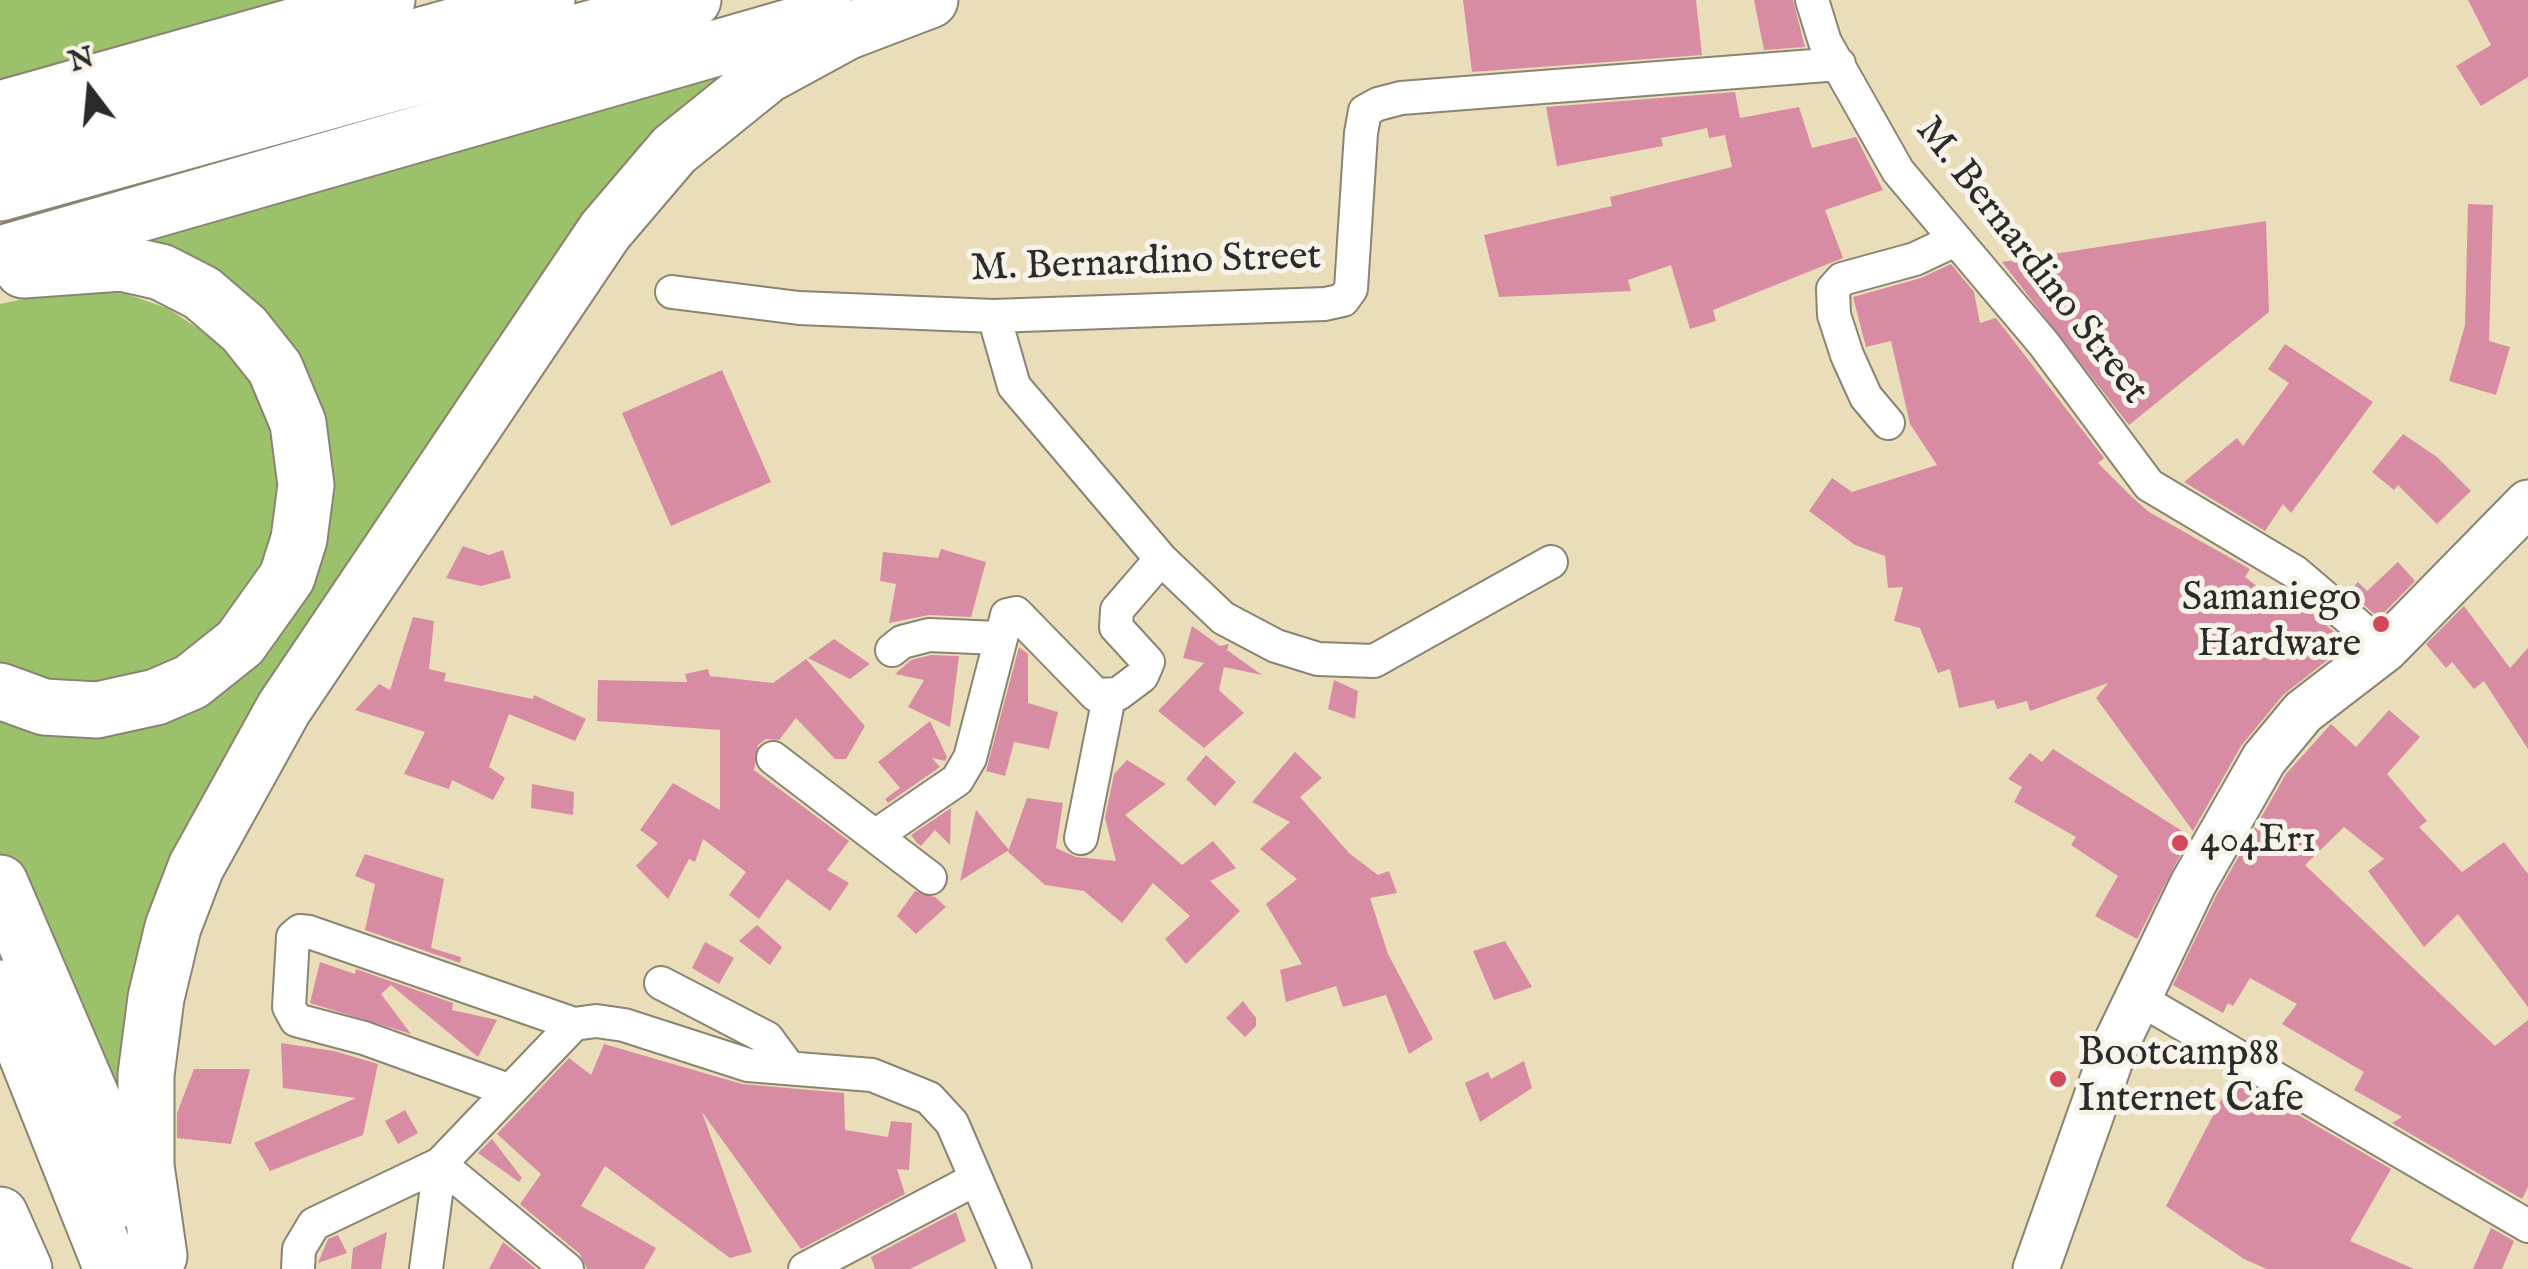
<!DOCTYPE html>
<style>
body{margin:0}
#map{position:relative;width:2528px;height:1269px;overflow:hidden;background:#eaddb9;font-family:"IM FELL English",serif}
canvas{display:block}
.north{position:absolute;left:40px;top:40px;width:100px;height:100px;-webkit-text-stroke:8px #f7f3e8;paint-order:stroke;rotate:344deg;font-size:28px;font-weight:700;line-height:40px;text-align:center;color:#2b2b2b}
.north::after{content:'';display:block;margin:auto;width:35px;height:45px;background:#2b2b2b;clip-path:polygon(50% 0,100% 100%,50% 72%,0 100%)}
</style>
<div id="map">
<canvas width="2528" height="1269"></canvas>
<div class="north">N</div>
</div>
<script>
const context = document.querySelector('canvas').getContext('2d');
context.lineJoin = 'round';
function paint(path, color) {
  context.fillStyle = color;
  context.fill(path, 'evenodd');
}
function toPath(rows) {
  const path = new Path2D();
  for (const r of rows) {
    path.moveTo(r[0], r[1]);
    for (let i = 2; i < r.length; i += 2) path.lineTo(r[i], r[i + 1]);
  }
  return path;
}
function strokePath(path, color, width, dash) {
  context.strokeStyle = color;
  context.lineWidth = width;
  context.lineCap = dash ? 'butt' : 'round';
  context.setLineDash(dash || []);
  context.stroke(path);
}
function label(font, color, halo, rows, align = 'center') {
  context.font = font + ' "IM FELL English",serif';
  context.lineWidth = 10;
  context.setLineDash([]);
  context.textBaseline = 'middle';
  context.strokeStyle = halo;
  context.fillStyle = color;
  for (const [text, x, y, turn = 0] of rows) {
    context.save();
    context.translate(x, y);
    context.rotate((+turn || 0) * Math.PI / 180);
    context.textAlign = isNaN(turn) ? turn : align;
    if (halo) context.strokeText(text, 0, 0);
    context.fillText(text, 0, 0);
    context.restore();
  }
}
const green = toPath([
 [0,0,346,0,0,93],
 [811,30,741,71,229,758,126,1135,0,857,0,702,98,720,298,580,255,324,34,258],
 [73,289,126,294,167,308,213,338,241,366,268,412,282,464,282,519,244,614,139,688,0,679,0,304]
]);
const building = toPath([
 [1463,0,1696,0,1702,55,1472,72],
 [1754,0,1793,0,1805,47,1764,50],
 [2468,0,2528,0,2528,77,2481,106,2456,66,2491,45],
 [1735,92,1740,118,1799,107,1812,148,1856,137,1883,190,1825,210,1843,258,1713,310,1716,321,1690,329,1671,265,1628,280,1631,291,1499,297,1484,235,1612,206,1610,197,1732,167,1725,135,1709,138,1707,128,1661,138,1663,146,1557,166,1546,107],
 [2468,204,2493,205,2489,341,2510,347,2496,395,2449,381,2465,325],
 [2266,221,2269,312,2129,425,2002,262],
 [1951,264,1974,292,1980,323,1996,318,2104,458,2098,463,2133,498,2149,512,2250,569,2245,577,2271,597,2280,586,2283,588,2348,644,2283,695,2241,746,2193,831,2096,698,2108,683,2030,711,2027,701,1997,709,1994,700,1959,708,1950,669,1938,673,1920,628,1894,621,1903,587,1888,588,1885,556,1855,545,1809,511,1832,478,1852,492,1937,465,1910,424,1891,341,1866,347,1853,297,1921,278],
 [2285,344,2373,402,2291,513,2283,504,2265,531,2184,482,2237,438,2243,446,2289,383,2268,369],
 [722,370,771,482,671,526,622,413],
 [2403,434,2437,457,2471,491,2437,524,2398,485,2394,490,2372,472],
 [463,546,489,555,503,550,511,578,481,586,446,578],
 [941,549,986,562,971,617,929,615,889,623,896,584,880,581,883,552,938,558],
 [2398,562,2415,581,2379,618,2349,592,2358,582,2367,591],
 [2464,606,2510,668,2528,648,2528,749,2484,681,2474,689,2452,662,2446,668,2426,644],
 [413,617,434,621,429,669,446,673,444,681,533,699,534,695,586,719,575,741,509,714,489,767,505,778,493,800,452,780,449,789,404,774,425,732,355,710,379,684,390,690],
 [1192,626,1220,646,1229,644,1227,650,1262,675,1224,667,1219,690,1244,713,1204,748,1158,711,1204,663,1183,658],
 [834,639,870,664,850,679,808,658],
 [1019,647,1028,654,1028,703,1058,712,1049,749,1014,742,1005,776,986,771],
 [931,655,959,656,950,727,908,707,924,680,895,674,911,660],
 [806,659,865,726,846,759,835,759,796,718,779,740,766,739,758,745,754,770,849,841,827,870,849,883,830,911,787,879,759,919,729,895,746,872,703,839,695,862,689,859,668,899,636,866,658,843,640,830,673,783,720,810,720,730,597,721,598,680,687,682,685,674,708,669,710,676,773,683],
 [1334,680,1358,691,1355,719,1328,709],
 [2389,710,2420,737,2387,774,2427,821,2419,827,2462,872,2504,842,2528,874,2528,1007,2458,914,2424,947,2368,871,2384,859,2344,827,2305,865,2495,1046,2528,1020,2528,1187,2522,1199,2392,1123,2402,1117,2354,1090,2364,1072,2282,1024,2297,1004,2250,978,2233,1006,2228,1003,2223,1013,2173,985,2216,896,2286,774,2331,724,2356,747],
 [930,721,947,757,945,761,932,758,940,767,888,803,885,799,900,788,878,762],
 [2053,749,2190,836,2137,939,2095,916,2118,876,2071,845,2076,837,2014,802,2022,787,2008,779,2030,753,2042,762],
 [1295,752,1322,778,1300,797,1349,853,1378,875,1389,871,1397,893,1370,898,1388,954,1433,1039,1409,1054,1386,995,1343,1007,1336,986,1286,1002,1280,970,1302,964,1266,904,1297,879,1260,849,1290,822,1252,802],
 [1206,755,1236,782,1215,806,1186,779],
 [1127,760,1166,784,1125,815,1182,865,1213,841,1236,868,1210,881,1240,911,1186,964,1165,939,1190,916,1153,883,1122,923,1084,891,1045,885,1008,852,1027,798,1063,803,1056,848,1076,857,1116,861,1105,818,1114,774],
 [532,784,574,792,573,815,531,808],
 [951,808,950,845,935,830,921,846,917,843,911,835],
 [976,810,1009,850,960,881,968,844],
 [365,854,444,879,431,948,461,957,460,963,365,930,375,884,355,876],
 [915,891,935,897,946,907,916,934,897,916],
 [757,925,782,947,770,965,739,941],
 [1505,941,1532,987,1494,1000,1473,951],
 [705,942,734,958,719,984,692,968],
 [320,962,355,974,356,969,453,1003,452,1010,497,1020,478,1057,391,985,381,994,411,1034,310,1003],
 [1243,1001,1256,1018,1256,1026,1245,1037,1226,1018],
 [281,1043,334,1051,378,1064,363,1135,270,1171,254,1143,356,1098,283,1088],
 [604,1044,742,1084,844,1093,845,1130,888,1137,891,1121,912,1123,909,1170,897,1169,905,1194,801,1249,702,1112,752,1252,730,1258,605,1166,581,1206,656,1248,644,1269,587,1269,580,1254,520,1204,541,1174,497,1134,569,1058,591,1075],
 [1524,1061,1532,1088,1480,1122,1465,1083,1488,1072,1491,1079],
 [194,1069,250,1069,231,1144,177,1138,177,1113],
 [2233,1077,2391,1169,2350,1241,2414,1269,2267,1269,2244,1259,2166,1206],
 [405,1110,418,1133,398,1144,385,1121],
 [492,1139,522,1178,519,1182,478,1153],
 [956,1212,966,1241,910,1269,875,1269,871,1257],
 [2491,1228,2514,1241,2502,1269,2473,1269],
 [387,1232,381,1269,351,1269,353,1248],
 [338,1235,347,1253,318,1263,328,1239],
 [503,1242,536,1269,489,1269]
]);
const minor = toPath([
 [1812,0,1825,42,1898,171,2044,344,2149,485,2295,572,2385,649],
 [672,292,799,308,994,316,1325,304,1343,300,1351,289,1361,133,1365,111,1378,104,1401,98,1839,64],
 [994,316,1014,386,1161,559,1223,618,1276,646,1318,659,1374,661,1551,562],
 [1888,423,1866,397,1847,355,1834,315,1833,289,1842,279,1915,259,1955,240],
 [892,650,902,642,929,635,998,638],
 [773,758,930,878],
 [875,836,957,780,970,758,1007,615,1016,613,1096,695,1118,694,1142,676,1148,662,1116,627,1117,610,1161,559],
 [1081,838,1109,697],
 [661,983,767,1038,787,1065],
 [2138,998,2528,1226],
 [508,1090,364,1038,296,1020,289,1007,293,937,300,931,309,932,574,1024,596,1021,624,1025,748,1065,872,1075,929,1098,952,1123,1015,1269],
 [440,1164,567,1269],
 [298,1269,299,1249,314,1224,440,1164,574,1024],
 [426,1269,440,1164],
 [805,1269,974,1180]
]);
const secondary = toPath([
 [2036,1269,2115,1046,2193,884,2264,759,2303,712,2385,649,2528,503]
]);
const motorway = toPath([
 [0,109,387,0],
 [6,152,547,0],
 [0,193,693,0],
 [0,254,828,16],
 [0,691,44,707,97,710,156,697,191,682,240,643,287,577,299,539,306,485,298,423,275,368,244,329,202,293,161,272,121,263,23,270],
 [0,883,136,1201],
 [0,988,112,1269],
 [0,1215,24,1269],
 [159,1256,146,1166,146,1075,156,998,173,927,196,867,284,708,605,231,674,150,767,75,846,32,930,0]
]);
const markers = [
 [2381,624,10,"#d1495b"],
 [2180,843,10,"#d1495b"],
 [2058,1079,10,"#d1495b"]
];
const streetNames = [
 ["M. Bernardino Street",2030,262,52],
 ["M. Bernardino Street",1146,265,-2]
];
const poiNames = [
 ["Samaniego",2361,601,"right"],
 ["Hardware",2361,647,"right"],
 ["404Er1",2200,843],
 ["Bootcamp88",2078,1056],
 ["Internet Cafe",2078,1102]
];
paint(green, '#9bc16b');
paint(building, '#d88ca4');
strokePath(minor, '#8a8472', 36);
strokePath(secondary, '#8a8472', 49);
strokePath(motorway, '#8a8472', 59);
strokePath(minor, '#fff', 32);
strokePath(secondary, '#fff', 45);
strokePath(motorway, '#fff', 55);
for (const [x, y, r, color] of markers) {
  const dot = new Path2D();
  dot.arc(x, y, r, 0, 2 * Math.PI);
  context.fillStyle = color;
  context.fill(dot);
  strokePath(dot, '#f7f3e8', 4);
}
label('40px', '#2b2b2b', '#f7f3e8', streetNames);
label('40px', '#2b2b2b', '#f7f3e8', poiNames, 'left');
</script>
